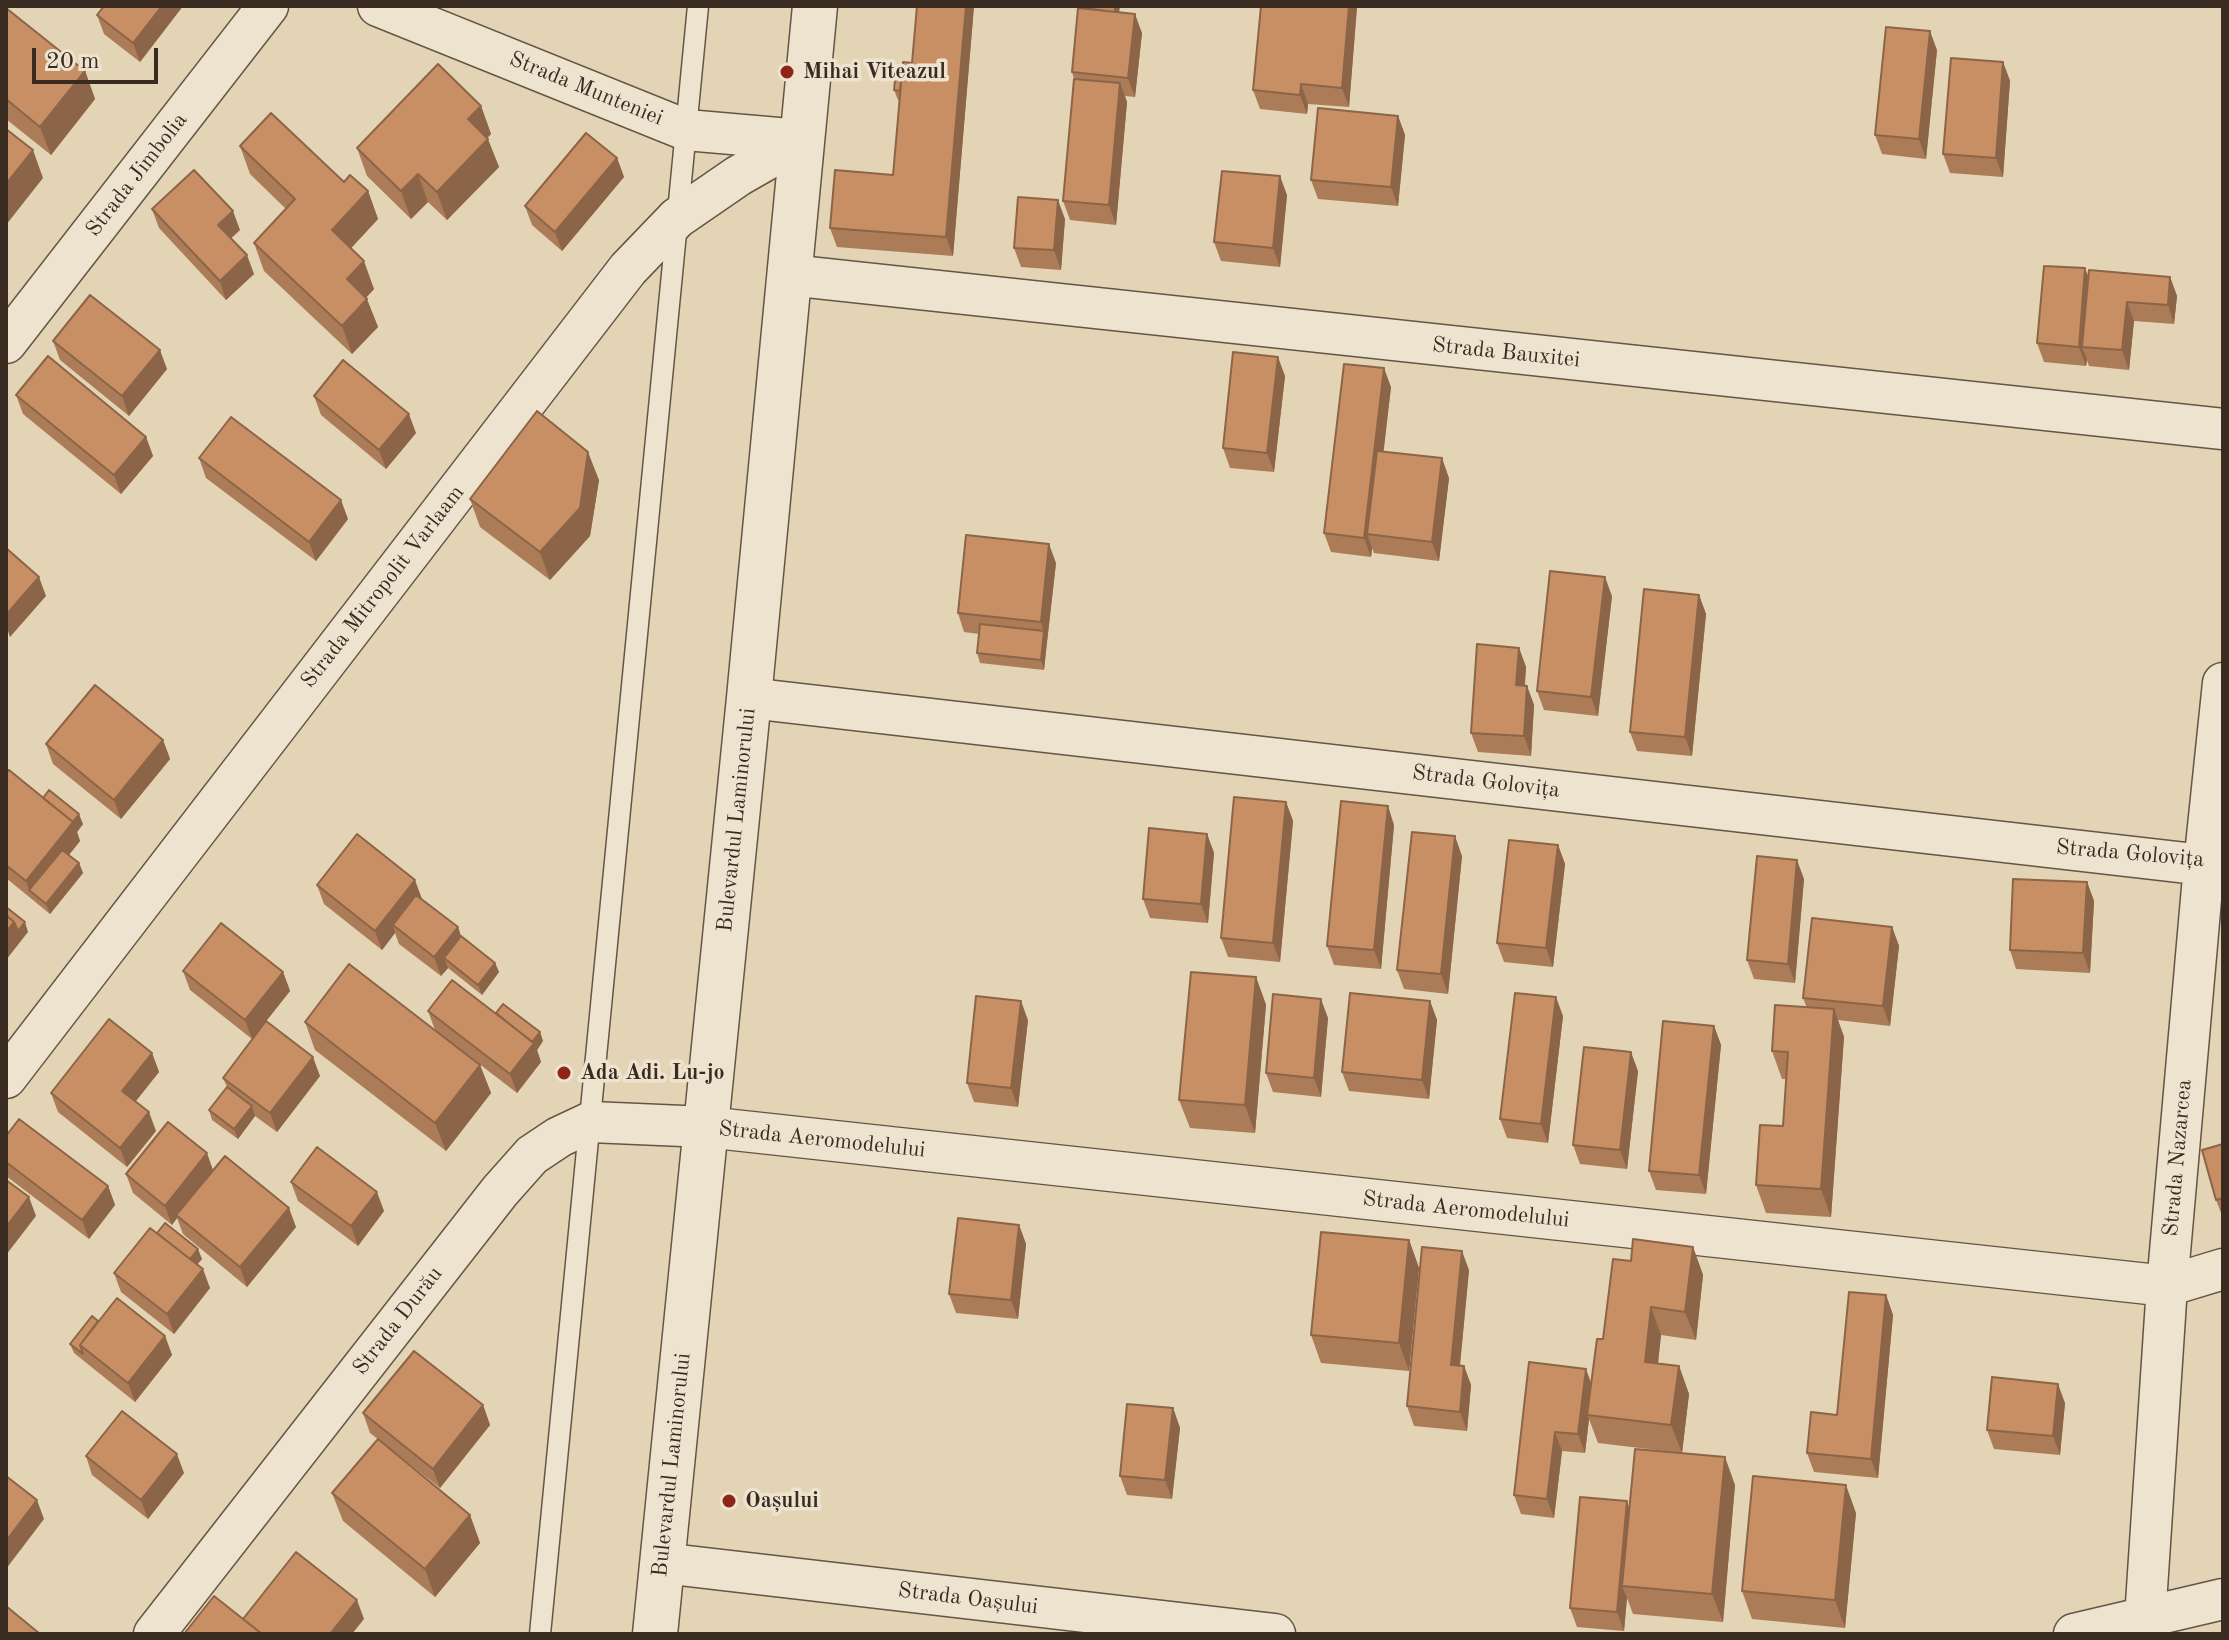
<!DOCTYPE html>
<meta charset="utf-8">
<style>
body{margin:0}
#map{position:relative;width:2229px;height:1640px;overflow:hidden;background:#e3d4b5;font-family:"Old Standard TT",serif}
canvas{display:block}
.frame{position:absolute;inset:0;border:8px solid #3a2b20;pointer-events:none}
.scale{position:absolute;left:32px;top:48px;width:126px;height:36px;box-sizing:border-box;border:4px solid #3a2b20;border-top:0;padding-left:10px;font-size:24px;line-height:28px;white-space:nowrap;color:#3a2b20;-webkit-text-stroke:6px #ede3cf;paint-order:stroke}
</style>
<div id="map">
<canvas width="2229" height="1640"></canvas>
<div class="frame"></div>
<div class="scale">20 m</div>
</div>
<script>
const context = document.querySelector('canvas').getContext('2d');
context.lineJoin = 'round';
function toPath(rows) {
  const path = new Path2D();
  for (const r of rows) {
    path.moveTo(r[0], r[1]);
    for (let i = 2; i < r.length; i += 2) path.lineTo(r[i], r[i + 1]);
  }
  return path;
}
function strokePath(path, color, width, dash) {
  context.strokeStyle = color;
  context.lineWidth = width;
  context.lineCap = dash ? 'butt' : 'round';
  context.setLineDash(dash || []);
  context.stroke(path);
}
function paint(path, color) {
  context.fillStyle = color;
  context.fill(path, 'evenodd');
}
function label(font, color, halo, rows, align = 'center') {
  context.font = font + ' "Old Standard TT",serif';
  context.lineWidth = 7;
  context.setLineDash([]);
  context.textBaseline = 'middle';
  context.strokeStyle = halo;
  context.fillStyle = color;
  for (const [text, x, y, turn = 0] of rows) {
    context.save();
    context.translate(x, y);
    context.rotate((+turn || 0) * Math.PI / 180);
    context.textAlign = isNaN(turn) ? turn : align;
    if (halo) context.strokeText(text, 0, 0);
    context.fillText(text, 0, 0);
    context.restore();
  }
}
const service = toPath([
 [540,1634,698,6]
]);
const minor = toPath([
 [378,6,686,130,801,140],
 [789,275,2223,429],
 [6,343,268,6],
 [749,698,2204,865,2223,859],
 [6,1078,628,269,677,218,738,176,801,140],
 [662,1563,1275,1634],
 [154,1634,500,1191,532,1155,559,1137,591,1122,706,1127,2167,1286,2223,1269],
 [2074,1634,2223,1599],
 [2144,1634,2167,1286,2204,865,2223,683]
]);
const tertiary = toPath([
 [655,1634,749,698,815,6]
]);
const wall = toPath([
 [104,6,183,6,140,62,104,34,97,15],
 [917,6,974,6,953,256,837,247,830,228,893,175,899,100,898,100,894,90,902,71,912,63],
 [1261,6,1357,6,1349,107,1308,104,1307,114,1260,109,1253,90],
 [6,8,85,71,95,99,51,155,6,119],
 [1119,12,1142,33,1135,97,1125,96,1127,102,1116,225,1070,220,1063,201,1074,79,1072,72],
 [1937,50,1926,159,1882,154,1875,135],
 [2003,62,2010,81,2003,177,1950,173,1943,154],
 [481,106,491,134,487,138,499,167,447,220,428,202,411,219,367,176,357,148],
 [1398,116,1405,135,1398,206,1318,199,1311,180],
 [240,146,368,191,378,219,351,248,374,289,366,298,378,327,352,354,264,271,254,243,286,209,250,174],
 [617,158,624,177,562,251,532,225,525,206],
 [1287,195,1280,267,1221,261,1214,242],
 [152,209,240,230,231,238,254,274,226,300,159,228],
 [1065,219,1061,270,1021,267,1014,248],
 [2085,268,2088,276,2170,277,2177,296,2174,324,2134,321,2129,370,2089,366,2087,360,2086,366,2044,362,2037,343],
 [53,341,167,369,129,416,60,360],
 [1285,376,1274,472,1230,468,1223,448],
 [1391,387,1383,452,1449,478,1439,561,1374,553,1372,548,1371,557,1331,552,1324,533],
 [16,395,146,437,153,456,121,494,23,414],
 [314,396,416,433,386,469,321,415],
 [199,458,348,519,316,561,206,478],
 [599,480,590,536,550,580,480,527,470,499],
 [1056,563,1044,670,980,663,977,653,979,634,964,632,958,613],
 [1699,595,1706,614,1692,756,1637,751,1630,732],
 [1612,596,1598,716,1544,710,1537,691],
 [1519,648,1526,667,1525,686,1527,686,1534,705,1531,756,1478,752,1471,733],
 [163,740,170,759,121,819,53,764,46,744],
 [6,773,83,824,77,832,80,841,69,855,79,863,83,873,50,914,6,878],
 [1286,802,1293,821,1280,962,1228,957,1221,938],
 [1394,825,1381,969,1334,965,1327,946],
 [1207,834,1214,853,1208,923,1150,918,1143,899],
 [1558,845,1565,864,1553,967,1504,962,1497,943],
 [1462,856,1448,994,1404,989,1397,970],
 [1804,879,1795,983,1754,979,1747,960],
 [2087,882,2094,901,2090,973,2016,969,2010,950],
 [317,885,422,899,458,927,461,936,495,963,499,972,482,995,448,968,441,976,399,944,395,933,382,950,324,904],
 [1892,927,1899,946,1890,1026,1838,1020,1844,1037,1831,1217,1766,1213,1756,1185,1783,1126,1786,1079,1782,1079,1772,1051,1807,1008,1803,998],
 [183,971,283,972,290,991,266,1021,320,1076,277,1132,255,1116,238,1139,212,1120,209,1110,227,1087,223,1078,252,1039,190,990],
 [1256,977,1266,1005,1255,1133,1190,1128,1179,1100],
 [1430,1001,1437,1020,1429,1099,1349,1091,1342,1072],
 [428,1011,496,1013,540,1032,543,1041,537,1050,541,1062,517,1093,435,1030],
 [1563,1016,1548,1143,1507,1138,1500,1119],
 [1328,1018,1321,1097,1273,1092,1266,1073],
 [1028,1020,1018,1107,974,1102,967,1083],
 [305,1022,480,1065,491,1093,446,1151,315,1050],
 [1714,1026,1721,1045,1706,1194,1656,1190,1649,1171],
 [152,1053,159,1072,135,1101,156,1131,127,1167,58,1112,51,1093],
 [1638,1071,1627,1169,1580,1164,1573,1145],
 [6,1136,108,1186,115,1205,89,1239,6,1176],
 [2223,1144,2223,1218,2216,1200],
 [213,1170,296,1227,247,1287,183,1234,177,1218,172,1225,133,1193,126,1174],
 [291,1182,384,1211,358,1246,298,1201],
 [1019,1225,1026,1244,1018,1319,956,1313,949,1294],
 [157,1233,202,1259,197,1264,210,1288,174,1334,121,1292,114,1273],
 [1409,1240,1419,1268,1409,1371,1321,1363,1311,1335],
 [1693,1247,1703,1275,1696,1340,1661,1335,1658,1363,1679,1366,1689,1394,1682,1453,1598,1443,1589,1419,1585,1453,1562,1451,1554,1518,1521,1514,1514,1495,1529,1362,1591,1384,1603,1339,1631,1261],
 [1469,1270,1460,1366,1464,1366,1471,1385,1467,1431,1414,1426,1407,1406],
 [1886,1295,1893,1315,1878,1478,1814,1472,1807,1453,1837,1415],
 [98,1321,165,1336,172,1355,135,1402,74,1353,70,1344],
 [2065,1403,2060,1455,1994,1449,1987,1430],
 [483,1405,490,1425,440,1488,370,1433,363,1413],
 [1173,1408,1180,1428,1172,1499,1127,1495,1120,1476],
 [86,1456,184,1473,148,1519,92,1475],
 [1735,1485,1723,1622,1633,1614,1627,1598,1624,1631,1577,1627,1570,1608,1627,1501,1629,1509],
 [332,1493,470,1515,480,1543,435,1597,343,1521],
 [1856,1513,1845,1628,1752,1619,1742,1591]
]);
const shadedWall = toPath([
 [162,6,183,6,140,62,133,43],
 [966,6,974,6,953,256,946,237],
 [1115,6,1120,6,1117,30,1114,21],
 [1349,6,1357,7,1349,107,1342,88],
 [1135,14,1142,33,1135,97,1128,78],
 [1930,31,1937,50,1926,159,1919,139],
 [2003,62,2010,81,2003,177,1996,158],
 [85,71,95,99,51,155,40,127],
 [1120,83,1127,102,1116,225,1109,205],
 [1301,84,1308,104,1307,114,1300,95],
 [481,106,491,134,478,147,468,119],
 [1398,116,1405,135,1398,206,1391,187],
 [488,139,499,167,447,220,437,192],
 [33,150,43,178,6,225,6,184],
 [617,158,624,177,562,251,555,232],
 [418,174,428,202,411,219,401,191],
 [1280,176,1287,195,1280,267,1273,248],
 [368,191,378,219,342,258,332,230],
 [1058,200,1065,219,1061,270,1054,250],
 [233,211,240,230,225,244,218,225],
 [247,255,254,274,226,300,220,281],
 [364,261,374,289,357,307,347,279],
 [2085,268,2092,288,2082,347,2087,360,2086,366,2079,347],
 [2170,277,2177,296,2174,324,2168,305],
 [367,299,378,327,352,354,342,326],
 [2127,302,2134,321,2129,370,2122,350],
 [160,350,167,369,129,416,122,396],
 [1278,357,1285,376,1274,472,1267,453],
 [1384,368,1391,387,1374,535,1367,534,1372,548,1371,557,1364,538],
 [409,414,416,433,386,469,379,450],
 [146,437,153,456,121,494,114,475],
 [588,452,599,480,590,536,550,580,540,552],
 [1442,458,1449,478,1439,561,1432,542],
 [341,500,348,519,316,561,309,542],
 [1049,544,1056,563,1047,641,1041,622],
 [39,577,46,596,10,637,6,625,6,615],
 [1605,577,1612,596,1598,716,1591,697],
 [1699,595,1706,614,1692,756,1685,737],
 [1044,631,1047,641,1044,670,1041,660],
 [1519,648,1526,667,1523,705,1516,685],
 [1527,686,1534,705,1531,756,1524,736],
 [163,740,170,759,121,819,114,800],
 [1286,802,1293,821,1280,962,1273,943],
 [1388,806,1394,825,1381,969,1374,950],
 [79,814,83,824,77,832,80,841,36,896,29,890,26,881],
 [1207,834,1214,853,1208,923,1201,904],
 [1455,836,1462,856,1448,994,1441,974],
 [1558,845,1565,864,1553,967,1546,948],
 [1797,860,1804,879,1795,983,1788,964],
 [79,863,83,873,50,914,46,904],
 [415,880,422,899,393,925,395,933,382,950,375,931],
 [2087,882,2094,901,2090,973,2083,953],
 [14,922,25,922,28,932,6,960,6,932],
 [458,927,464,946,444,958,448,968,441,976,434,957],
 [1892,927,1899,946,1890,1026,1883,1006],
 [495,963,499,972,482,995,478,985],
 [283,972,290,991,252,1039,245,1020],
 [1256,977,1266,1005,1255,1133,1245,1105],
 [1556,997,1563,1016,1548,1143,1541,1124],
 [1321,999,1328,1018,1321,1097,1314,1078],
 [1021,1001,1028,1020,1018,1107,1011,1088],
 [1430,1001,1437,1020,1429,1099,1422,1080],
 [1834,1009,1844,1037,1831,1217,1821,1189],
 [1714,1026,1721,1045,1706,1194,1699,1175],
 [540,1032,543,1041,537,1050,541,1062,517,1093,510,1074],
 [1631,1052,1638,1071,1627,1169,1620,1150],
 [152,1053,159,1072,129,1110,122,1091],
 [313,1057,320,1076,277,1132,270,1113],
 [480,1065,491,1093,446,1151,435,1123],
 [252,1106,255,1116,238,1139,234,1129],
 [149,1112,156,1131,127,1167,120,1148],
 [207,1153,214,1173,176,1215,177,1218,172,1225,165,1206],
 [108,1186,115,1205,89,1239,82,1220],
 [377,1192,384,1211,358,1246,351,1226],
 [29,1197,36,1216,6,1255,6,1227],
 [289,1208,296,1227,247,1287,240,1267],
 [1019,1225,1026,1244,1018,1319,1011,1300],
 [1409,1240,1419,1268,1409,1371,1399,1343],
 [1693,1247,1703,1275,1696,1340,1685,1312],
 [198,1249,202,1259,190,1273,187,1263],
 [1462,1251,1469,1270,1458,1384,1451,1365],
 [203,1269,210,1288,174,1334,167,1314],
 [1886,1295,1893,1315,1878,1478,1871,1459],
 [1651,1307,1661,1335,1655,1390,1645,1362],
 [165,1336,172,1355,135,1402,128,1383],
 [1464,1366,1471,1385,1467,1431,1460,1412],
 [1679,1366,1689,1394,1682,1453,1671,1425],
 [1586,1369,1593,1388,1587,1415,1589,1419,1585,1453,1578,1434],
 [2058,1384,2065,1403,2060,1455,2053,1436],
 [483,1405,490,1425,440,1488,433,1469],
 [1173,1408,1180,1428,1172,1499,1165,1480],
 [1555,1432,1562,1451,1554,1518,1547,1499],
 [177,1454,184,1473,148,1519,141,1500],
 [1725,1457,1735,1485,1723,1622,1712,1594],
 [1846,1485,1856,1513,1845,1628,1835,1600],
 [37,1500,44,1519,6,1569,6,1541],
 [1627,1501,1633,1520,1622,1586,1627,1598,1624,1631,1617,1612],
 [470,1515,480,1543,435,1597,425,1569],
 [357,1600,364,1619,352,1634,330,1634]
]);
const building = toPath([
 [104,6,162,6,133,43,97,15,104,6],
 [917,6,966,6,946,237,830,228,835,170,893,175,903,62,912,63,917,6],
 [1083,6,1115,6,1115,12,1083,8,1083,6],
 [1261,6,1349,6,1342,88,1301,84,1300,95,1253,90,1261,6],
 [6,8,85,71,40,127,6,99,6,8],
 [1078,8,1135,14,1128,78,1072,72,1078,8],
 [1886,27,1930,31,1919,139,1875,135,1886,27],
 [1951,58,2003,62,1996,158,1943,154,1951,58],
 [438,64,481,106,468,119,488,139,437,192,418,174,401,191,357,148,438,64],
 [896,70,902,71,900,91,894,90,896,70],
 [1074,79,1120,83,1109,205,1063,201,1074,79],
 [1318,108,1398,116,1391,187,1311,180,1318,108],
 [271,113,344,182,350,175,368,191,332,230,364,261,347,279,367,299,342,326,254,243,295,199,240,146,271,113],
 [6,129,33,150,6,184,6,129],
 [586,133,617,158,555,232,525,206,586,133],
 [194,170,233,211,218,225,247,255,220,281,152,209,194,170],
 [1222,171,1280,176,1273,248,1214,242,1222,171],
 [1018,197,1058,200,1054,250,1014,248,1018,197],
 [2044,266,2085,268,2079,347,2037,343,2044,266],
 [2089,270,2170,277,2168,305,2127,302,2122,350,2082,347,2089,270],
 [90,295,160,350,122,396,53,341,90,295],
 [1233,352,1278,357,1267,453,1223,448,1233,352],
 [48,356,146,437,114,475,16,395,48,356],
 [343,360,409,414,379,450,314,396,343,360],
 [1344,364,1384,368,1364,538,1324,533,1344,364],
 [537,411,588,452,580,508,540,552,470,499,537,411],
 [231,417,341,500,309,542,199,458,231,417],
 [1377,451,1442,458,1432,542,1367,534,1377,451],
 [966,535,1049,544,1041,622,958,613,966,535],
 [6,548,39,577,6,615,6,548],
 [1550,571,1605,577,1591,697,1537,691,1550,571],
 [1644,589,1699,595,1685,737,1630,732,1644,589],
 [980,624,1044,631,1041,660,977,653,980,624],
 [1477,644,1519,648,1516,685,1527,686,1524,736,1471,733,1477,644],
 [95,685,163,740,114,800,46,744,95,685],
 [9,770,73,822,26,881,6,865,6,773,9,770],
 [49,790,79,814,73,822,43,798,49,790],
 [1234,797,1286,802,1273,943,1221,938,1234,797],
 [1341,801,1388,806,1374,950,1327,946,1341,801],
 [1149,828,1207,834,1201,904,1143,899,1149,828],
 [1412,832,1455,836,1441,974,1397,970,1412,832],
 [357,834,415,880,375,931,317,885,357,834],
 [1509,840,1558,845,1546,948,1497,943,1509,840],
 [62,850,79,863,46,904,29,890,62,850],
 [1757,856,1797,860,1788,964,1747,960,1757,856],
 [2013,879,2087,882,2083,953,2010,950,2013,879],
 [416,895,458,927,434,957,393,925,416,895],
 [6,907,25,922,18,931,14,922,6,915,6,907],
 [6,915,14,922,6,932,6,915],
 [1812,918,1892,927,1883,1006,1803,998,1812,918],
 [221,923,283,972,245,1020,183,971,221,923],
 [461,936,495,963,478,985,444,958,461,936],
 [349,964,480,1065,435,1123,305,1022,349,964],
 [1191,972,1256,977,1245,1105,1179,1100,1191,972],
 [452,980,534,1043,510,1074,428,1011,452,980],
 [1350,993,1430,1001,1422,1080,1342,1072,1350,993],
 [1515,993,1556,997,1541,1124,1500,1119,1515,993],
 [1273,994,1321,999,1314,1078,1266,1073,1273,994],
 [976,996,1021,1001,1011,1088,967,1083,976,996],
 [503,1004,540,1032,532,1042,496,1013,503,1004],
 [1775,1005,1834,1009,1821,1189,1756,1185,1760,1125,1783,1126,1788,1052,1772,1051,1775,1005],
 [109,1019,152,1053,122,1091,149,1112,120,1148,51,1093,109,1019],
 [266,1021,313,1057,270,1113,223,1078,266,1021],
 [1663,1021,1714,1026,1699,1175,1649,1171,1663,1021],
 [1584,1047,1631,1052,1620,1150,1573,1145,1584,1047],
 [227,1087,252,1106,234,1129,209,1110,227,1087],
 [19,1119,108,1186,82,1220,6,1162,6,1136,19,1119],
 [168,1122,207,1153,165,1206,126,1174,168,1122],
 [2223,1144,2223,1198,2216,1200,2202,1150,2223,1144],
 [317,1147,377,1192,351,1226,291,1182,317,1147],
 [225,1156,289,1208,240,1267,176,1215,225,1156],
 [6,1180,29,1197,6,1227,6,1180],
 [958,1218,1019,1225,1011,1300,949,1294,958,1218],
 [165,1223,198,1249,190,1259,157,1233,165,1223],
 [150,1228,203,1269,167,1314,114,1273,150,1228],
 [1321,1232,1409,1240,1399,1343,1311,1335,1321,1232],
 [1633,1239,1693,1247,1685,1312,1651,1307,1645,1362,1679,1366,1671,1425,1587,1415,1597,1339,1603,1339,1613,1259,1631,1261,1633,1239],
 [1422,1247,1462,1251,1451,1365,1464,1366,1460,1412,1407,1406,1422,1247],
 [1849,1292,1886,1295,1871,1459,1807,1453,1811,1412,1837,1415,1849,1292],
 [117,1298,165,1336,128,1383,80,1345,117,1298],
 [92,1316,98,1321,80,1345,83,1354,70,1344,92,1316],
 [414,1351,483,1405,433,1469,363,1413,414,1351],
 [1529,1362,1586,1369,1578,1434,1555,1432,1547,1499,1514,1495,1529,1362],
 [1992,1377,2058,1384,2053,1436,1987,1430,1992,1377],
 [1127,1404,1173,1408,1165,1480,1120,1476,1127,1404],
 [122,1411,177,1454,141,1500,86,1456,122,1411],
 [378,1439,470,1515,425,1569,332,1493,378,1439],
 [1635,1449,1725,1457,1712,1594,1622,1586,1635,1449],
 [6,1476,37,1500,6,1541,6,1476],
 [1753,1476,1846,1485,1835,1600,1742,1591,1753,1476],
 [1580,1497,1627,1501,1617,1612,1570,1608,1580,1497],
 [296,1552,357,1600,330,1634,262,1634,243,1619,296,1552],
 [214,1596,262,1634,184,1634,214,1596],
 [6,1606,40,1634,6,1634,6,1606]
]);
const markers = [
 [787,72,8,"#8f2418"],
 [564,1073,8,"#8f2418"],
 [729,1501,8,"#8f2418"]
];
const poiNames = [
 ["Mihai Viteazul",803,72],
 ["Ada Adi. Lu-jo",580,1073],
 ["Oașului",745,1501]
];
const streetNames = [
 ["Strada Munteniei",586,89,22],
 ["Strada Jimbolia",137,175,-52],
 ["Strada Bauxitei",1506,353,6],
 ["Strada Mitropolit Varlaam",383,587,-52],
 ["Strada Golovița",1486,782,7],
 ["Bulevardul Laminorului",737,820,-84],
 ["Strada Golovița",2130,854,5],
 ["Strada Aeromodelului",822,1140,6],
 ["Strada Nazarcea",2178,1158,-85],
 ["Strada Aeromodelului",1466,1210,6],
 ["Strada Durău",398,1321,-52],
 ["Bulevardul Laminorului",672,1465,-84],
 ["Strada Oașului",968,1599,7]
];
strokePath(service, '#645545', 23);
strokePath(minor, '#645545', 43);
strokePath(tertiary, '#645545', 47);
strokePath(service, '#ede3cf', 20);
strokePath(minor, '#ede3cf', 40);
strokePath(tertiary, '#ede3cf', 44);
paint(wall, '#ac7b57');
paint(shadedWall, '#8c6447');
paint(building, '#c88f65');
strokePath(building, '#8c6447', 2);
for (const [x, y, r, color] of markers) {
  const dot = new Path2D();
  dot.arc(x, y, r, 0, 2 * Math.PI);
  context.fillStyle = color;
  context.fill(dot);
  strokePath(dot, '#ede3cf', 3);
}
label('bold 22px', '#3a2b20', '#ede3cf', poiNames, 'left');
label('22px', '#3a2b20', '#ede3cf', streetNames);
</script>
